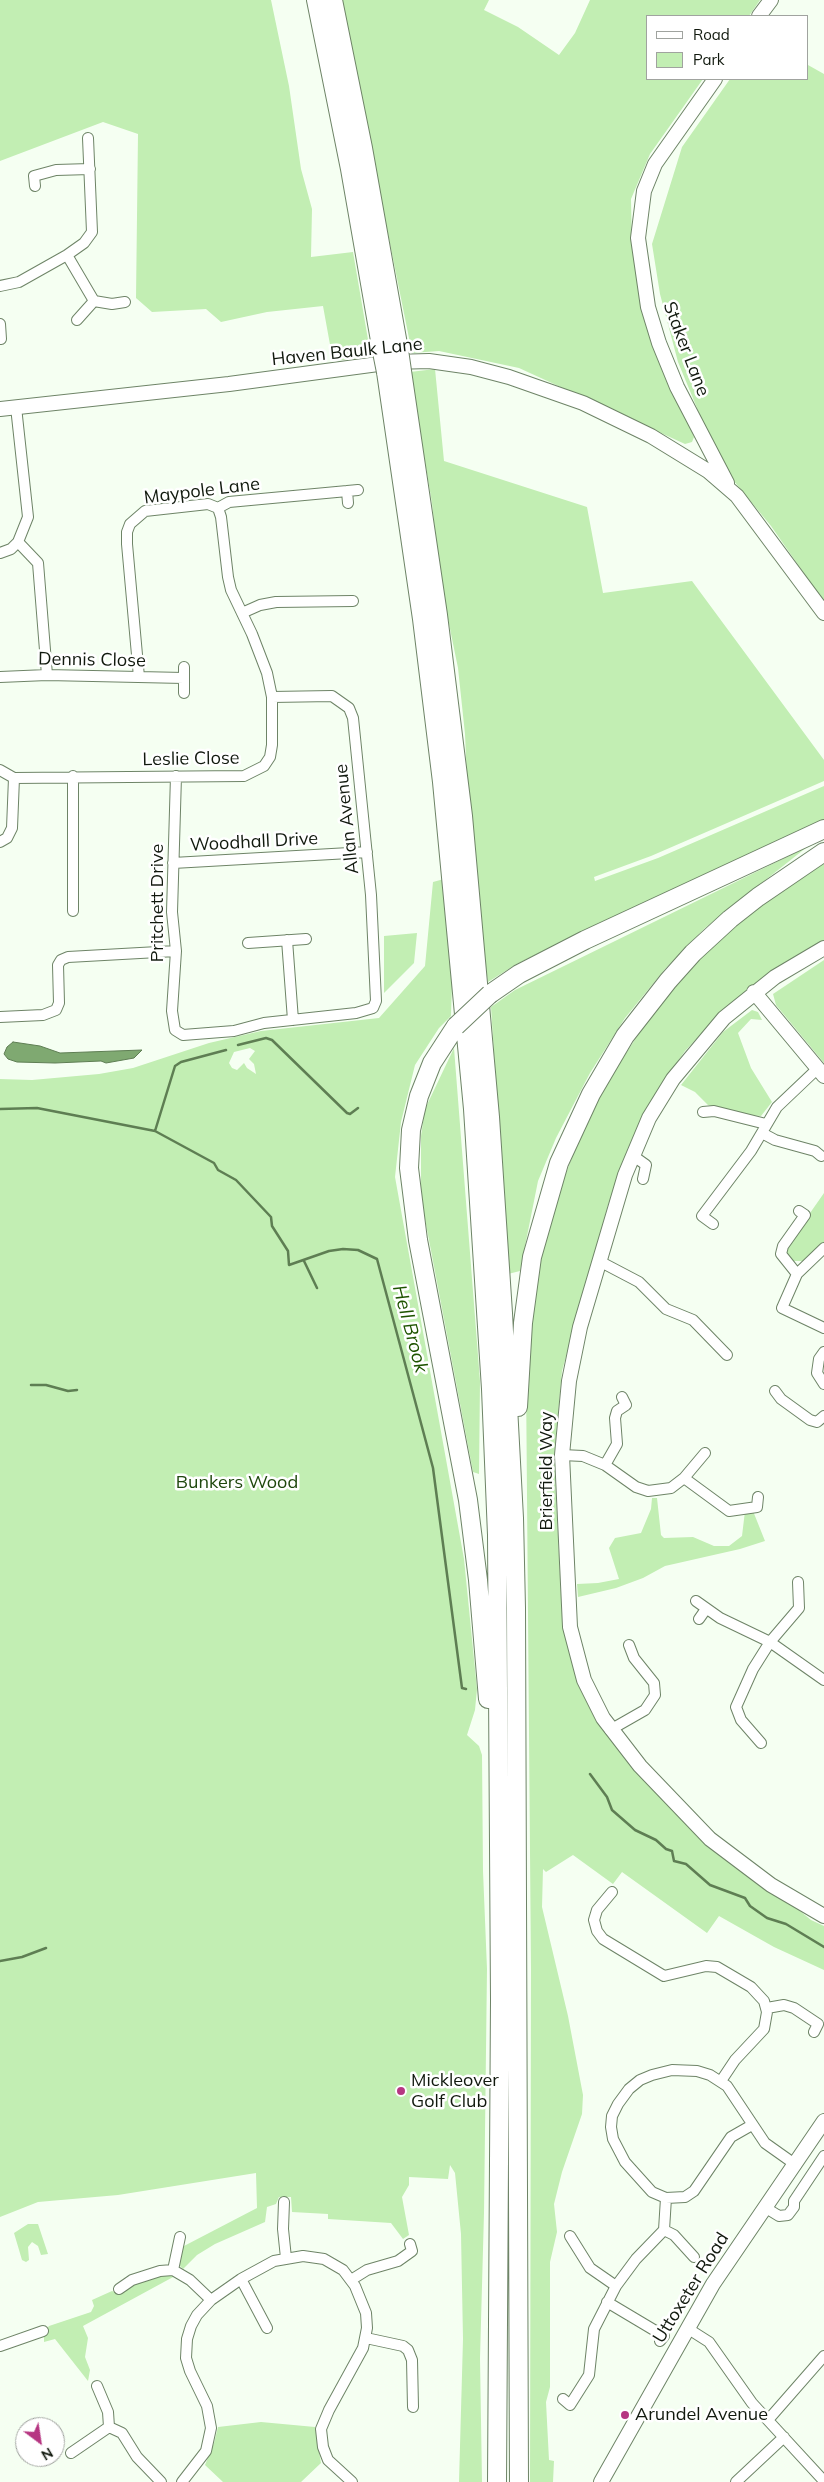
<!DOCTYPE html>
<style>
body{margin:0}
#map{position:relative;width:824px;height:2482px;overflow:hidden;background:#f5fff2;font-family:Mulish,sans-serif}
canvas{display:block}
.legend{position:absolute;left:646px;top:15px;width:162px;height:65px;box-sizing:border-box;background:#fff;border:1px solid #a0a39f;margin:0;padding:6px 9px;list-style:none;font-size:15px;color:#11190e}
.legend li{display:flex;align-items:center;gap:10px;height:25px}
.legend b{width:25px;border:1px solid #a0a39f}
.north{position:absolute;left:15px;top:2417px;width:50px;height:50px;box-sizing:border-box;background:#fff;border:1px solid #a0a39f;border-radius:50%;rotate:149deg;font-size:14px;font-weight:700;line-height:20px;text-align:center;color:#11190e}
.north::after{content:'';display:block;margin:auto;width:18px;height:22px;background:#b63682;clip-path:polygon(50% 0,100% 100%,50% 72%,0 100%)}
</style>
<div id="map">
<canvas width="824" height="2482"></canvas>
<ul class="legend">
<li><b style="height:6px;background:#fff"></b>Road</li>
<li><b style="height:14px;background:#c2eeb3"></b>Park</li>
</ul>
<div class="north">N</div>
</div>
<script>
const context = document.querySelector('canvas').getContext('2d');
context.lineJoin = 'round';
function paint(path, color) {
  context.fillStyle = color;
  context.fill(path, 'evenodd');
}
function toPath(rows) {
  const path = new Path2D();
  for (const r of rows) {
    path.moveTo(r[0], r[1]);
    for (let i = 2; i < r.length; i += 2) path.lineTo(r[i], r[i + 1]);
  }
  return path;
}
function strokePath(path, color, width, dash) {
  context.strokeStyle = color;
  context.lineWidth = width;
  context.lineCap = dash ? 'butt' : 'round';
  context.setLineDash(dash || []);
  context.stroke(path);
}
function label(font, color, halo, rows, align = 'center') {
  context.font = font + ' Mulish,sans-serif';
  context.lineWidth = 5;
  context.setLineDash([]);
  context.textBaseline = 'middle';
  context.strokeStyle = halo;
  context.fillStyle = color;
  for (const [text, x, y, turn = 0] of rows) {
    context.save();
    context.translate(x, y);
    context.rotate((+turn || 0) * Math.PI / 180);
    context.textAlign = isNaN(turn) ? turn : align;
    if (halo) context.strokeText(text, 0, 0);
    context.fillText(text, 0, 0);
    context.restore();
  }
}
const green = toPath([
 [0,0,271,0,289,86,301,169,312,209,311,257,353,252,371,357,333,361,323,306,267,312,221,322,206,309,152,312,136,298,138,134,103,122,0,161],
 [341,0,489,0,484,10,518,27,559,55,575,33,590,0,760,0,749,16,648,16,648,79,703,79,650,154,631,199,632,248,651,339,694,437,692,442,685,444,519,368,439,351,412,353],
 [808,65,824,74,824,602,771,526,733,480,709,437,678,362,660,294,652,244,682,147,730,79,808,79],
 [435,369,444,461,587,507,603,593,692,581,824,760,824,781,651,856,594,877,595,881,658,858,824,786,824,820,736,863,577,934,515,965,488,982,470,850,465,734,458,668,440,580,432,503,410,372],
 [807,847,705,928,665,969,625,1018,590,1073,556,1138,538,1181,520,1271,508,1274,491,1007,515,990],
 [824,861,824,941,748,990,713,1021,685,1051,657,1091,628,1148,608,1205,562,1371,554,1458,562,1614,566,1632,609,1736,777,1892,811,1920,824,1926,824,1970,774,1947,719,1916,707,1933,622,1872,613,1884,573,1855,546,1872,543,1869,542,1907,568,2016,583,2095,582,2114,562,2172,554,2204,557,2232,550,2262,550,2387,546,2402,549,2460,554,2461,553,2482,530,2482,531,1970,526,1377,529,1328,539,1267,556,1199,585,1124,604,1087,651,1015,702,955,747,915],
 [444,879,452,985,451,1016,439,1028,415,1065,401,1122,395,1177,464,1559,477,1689,475,1710,467,1735,479,1746,482,1755,483,1871,487,1969,484,2213,480,2358,482,2482,459,2482,463,2339,461,2234,455,2173,450,2165,448,2179,409,2177,409,2185,402,2197,409,2235,403,2239,391,2223,328,2219,328,2214,292,2212,291,2197,279,2197,276,2204,267,2207,265,2222,215,2244,197,2255,183,2269,179,2265,179,2255,184,2246,257,2208,256,2173,118,2195,38,2202,0,2217,0,1079,32,1080,99,1074,133,1068,209,1043,261,1031,379,1018,425,966,433,882],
 [250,1048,255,1051,249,1059,254,1064,256,1074,247,1068,244,1063,237,1070,232,1068,229,1063,234,1052],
 [417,933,414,963,384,993,384,936],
 [824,960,824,1063,776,1005,773,994],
 [752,1010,758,1012,762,1020,751,1019,738,1033,751,1068,772,1102,761,1116,741,1115,708,1105,695,1092,681,1085,723,1032],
 [454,1048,480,1381,479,1474,473,1472,421,1198,421,1136,425,1109],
 [824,1193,824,1243,804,1261,792,1261,786,1253,787,1246],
 [652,1498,657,1498,661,1535,664,1538,693,1537,714,1546,729,1546,742,1536,745,1511,753,1511,765,1541,740,1549,665,1566,643,1578,616,1588,578,1597,577,1584,598,1583,619,1579,609,1548,615,1538,641,1533,651,1509],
 [28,2224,38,2224,48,2254,41,2255,38,2246,32,2242,28,2247,29,2260,26,2262,22,2260,14,2233],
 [165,2273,175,2276,83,2326,88,2338,85,2357,90,2370,88,2381,55,2339,44,2342,44,2332,49,2326,91,2312,94,2306,92,2300,112,2291,119,2294,136,2283],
 [261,2422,315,2427,321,2463,301,2482,223,2482,205,2465,214,2443,218,2427]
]);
const water = toPath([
 [13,1042,40,1046,60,1053,142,1050,134,1058,106,1063,101,1061,55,1063,17,1062,8,1059,4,1054,7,1047,13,1042]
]);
const stream = toPath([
 [238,1045,266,1038,272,1040,347,1113,350,1114,358,1108],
 [226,1050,181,1062,175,1066,155,1131,214,1163,218,1170,236,1180,271,1217,272,1226,288,1251,289,1265,329,1251,343,1249,358,1250,377,1259,433,1468,462,1688,466,1689],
 [0,1109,37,1108,155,1131],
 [304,1261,317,1288],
 [31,1385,46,1385,68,1391,77,1390],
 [590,1774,607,1797,612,1810,635,1830,656,1840,666,1849,672,1851,674,1861,686,1864,710,1885,745,1898,750,1906,767,1918,786,1924,824,1947],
 [0,1961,22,1957,46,1948]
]);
const street = toPath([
 [35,186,34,176,56,170,90,169],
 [67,255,94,301,112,304,125,302],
 [0,286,19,282,67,255,84,243,92,232,88,138],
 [77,320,94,301],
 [0,324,1,339],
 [347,491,348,503],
 [218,508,229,502,358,490],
 [18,542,38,563,47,675],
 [0,553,11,549,18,542,28,517,16,407],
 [242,613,260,605,276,602,353,601],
 [184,667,184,693],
 [0,677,47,675,184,678],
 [139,677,127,544,127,532,130,524,145,511,208,504,218,508],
 [0,770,14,778,244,776,264,766,270,757,272,745,272,697,267,673,252,634,231,590,228,577,221,517,218,508],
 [176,776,172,912,176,951,172,1011,175,1030,183,1035,234,1031,264,1023,356,1013,373,1008,376,1001,371,895,353,718,349,708,332,696,272,697],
 [0,842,7,838,12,828,14,778],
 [173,863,367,852],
 [73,911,73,776],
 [287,940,293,1020],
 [248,943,306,939],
 [0,1017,43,1015,56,1010,59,1003,58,965,61,960,68,957,176,951],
 [703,1112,714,1111,766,1124],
 [762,1133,775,1140,815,1151,821,1156],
 [632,1155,646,1165,643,1179],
 [713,1224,702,1216,751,1151,777,1107,817,1069],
 [824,1248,797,1274,782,1308,824,1328],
 [599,1261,639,1282,666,1309,693,1320,727,1355],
 [797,1274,781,1254,783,1246,805,1215,799,1211],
 [824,1352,819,1359,817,1373,824,1384],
 [775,1391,781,1399,810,1420,817,1422,824,1416],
 [562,1455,583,1456,605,1465,617,1444,615,1418,617,1411,626,1405,622,1397],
 [605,1465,636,1487,648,1491,671,1488,684,1478,729,1511,757,1507,758,1497],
 [684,1478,705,1453],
 [696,1601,720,1618,770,1642,824,1680],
 [699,1619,706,1609],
 [610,1730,645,1710,655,1695,654,1683,634,1658,629,1645],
 [761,1743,741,1720,736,1707,753,1669,770,1642,799,1608,798,1582],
 [612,1892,597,1910,594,1920,597,1931,603,1939,664,1976,706,1966,717,1967,751,1987,764,2001,767,2012,764,2029,735,2060,721,2081],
 [767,2008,784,2005,794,2008,818,2024,814,2032],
 [752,2125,731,2137,694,2191,685,2197,666,2198,652,2192,625,2162,613,2139,611,2127,612,2116,618,2104,629,2089,640,2080,652,2075,672,2070,697,2071,710,2075,727,2086,765,2143,796,2165],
 [284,2202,283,2229,286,2258],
 [766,2208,779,2216,788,2215,794,2207,794,2201,824,2156],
 [664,2230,674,2235,694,2257],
 [570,2236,590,2268,616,2286],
 [173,2270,180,2237],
 [241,2279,267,2328],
 [351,2280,367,2270,398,2261,412,2251,410,2244],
 [119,2289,132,2280,160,2271,173,2270,190,2280,211,2300],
 [607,2302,664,2336,660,2341],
 [687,2328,709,2342,752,2403,824,2481],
 [366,2338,403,2346,408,2350,412,2360,413,2407],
 [0,2346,43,2331],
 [97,2386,108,2412,109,2427],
 [563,2399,570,2405,589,2375,594,2329,616,2286,636,2259,664,2230,666,2198],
 [768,2420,824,2356],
 [71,2453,109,2427,122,2433,137,2457,161,2482],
 [182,2482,206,2451,211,2428,207,2406,190,2371,186,2358,187,2339,191,2326,197,2315,211,2300,241,2279,274,2261,303,2256,324,2259,343,2270,355,2286,366,2313,367,2328,363,2348,329,2410,321,2429,323,2447,328,2460,352,2482],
 [736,2482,784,2437]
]);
const secondary = toPath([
 [759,16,771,0],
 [715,79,655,164,644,191,638,238,648,307,659,343,677,387,727,483],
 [0,409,229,384,393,362,429,361,471,367,509,377,583,403,651,436,708,471,737,496,824,613],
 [824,948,775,977,724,1018,673,1079,649,1118,625,1175,580,1327,569,1381,562,1455,570,1627,584,1680,603,1718,640,1766,710,1839,771,1885,824,1916],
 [754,992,824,1076],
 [601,2482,713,2284,824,2121]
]);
const highway = toPath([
 [316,0,350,169,382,352],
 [333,0,363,148,399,350],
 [402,371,438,615,463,816,490,1117,503,1313,514,1518,516,1608,519,2482],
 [386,372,422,619,442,782,473,1109,491,1389,497,1535,500,2000,497,2482],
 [490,994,519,974,585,940,824,829],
 [456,1026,432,1063,419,1096,411,1130,409,1168,418,1240,468,1500,478,1580,488,1699],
 [518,1407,523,1323,532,1257,559,1163,591,1094,625,1036,668,981,693,953,730,919,758,897,824,852]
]);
const highwayBridge = toPath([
 [399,350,402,371],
 [382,352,386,372],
 [456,1026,490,994]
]);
const markers = [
 [401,2091,5,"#b63682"],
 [625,2415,5,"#b63682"]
];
const streetNames = [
 ["Staker Lane",686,349,69],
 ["Haven Baulk Lane",347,352,-6],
 ["Maypole Lane",202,491,-7],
 ["Dennis Close",92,660,1],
 ["Leslie Close",191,759,-1],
 ["Allan Avenue",347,819,-96],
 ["Woodhall Drive",254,842,-3],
 ["Pritchett Drive",158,903,-90],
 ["Brierfield Way",547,1471,-90],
 ["Uttoxeter Road",691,2288,-58]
];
const parkNames = [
 ["Bunkers Wood",237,1483]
];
const poiNames = [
 ["Mickleover",411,2081],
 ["Golf Club",411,2102],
 ["Arundel Avenue",635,2415]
];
const waterNames = [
 ["Hell Brook",410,1329,75]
];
paint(green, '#c2eeb3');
paint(water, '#7fa971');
strokePath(water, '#5e7e53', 1);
strokePath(stream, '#5e7e53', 2.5);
strokePath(street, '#6e8467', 12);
strokePath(secondary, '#6e8467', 16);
strokePath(highway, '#6e8467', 20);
strokePath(street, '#fff', 10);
strokePath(secondary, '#fff', 14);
strokePath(highway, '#fff', 18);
strokePath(highwayBridge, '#6e8467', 20, []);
strokePath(highwayBridge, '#fff', 18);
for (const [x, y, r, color] of markers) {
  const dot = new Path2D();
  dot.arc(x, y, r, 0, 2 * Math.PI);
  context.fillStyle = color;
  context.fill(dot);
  strokePath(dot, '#fff', 2);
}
label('18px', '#11190e', '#fff', streetNames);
label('18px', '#1f480d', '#fff', parkNames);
label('18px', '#11190e', '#fff', poiNames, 'left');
label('italic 19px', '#1e5400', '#fff', waterNames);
</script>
